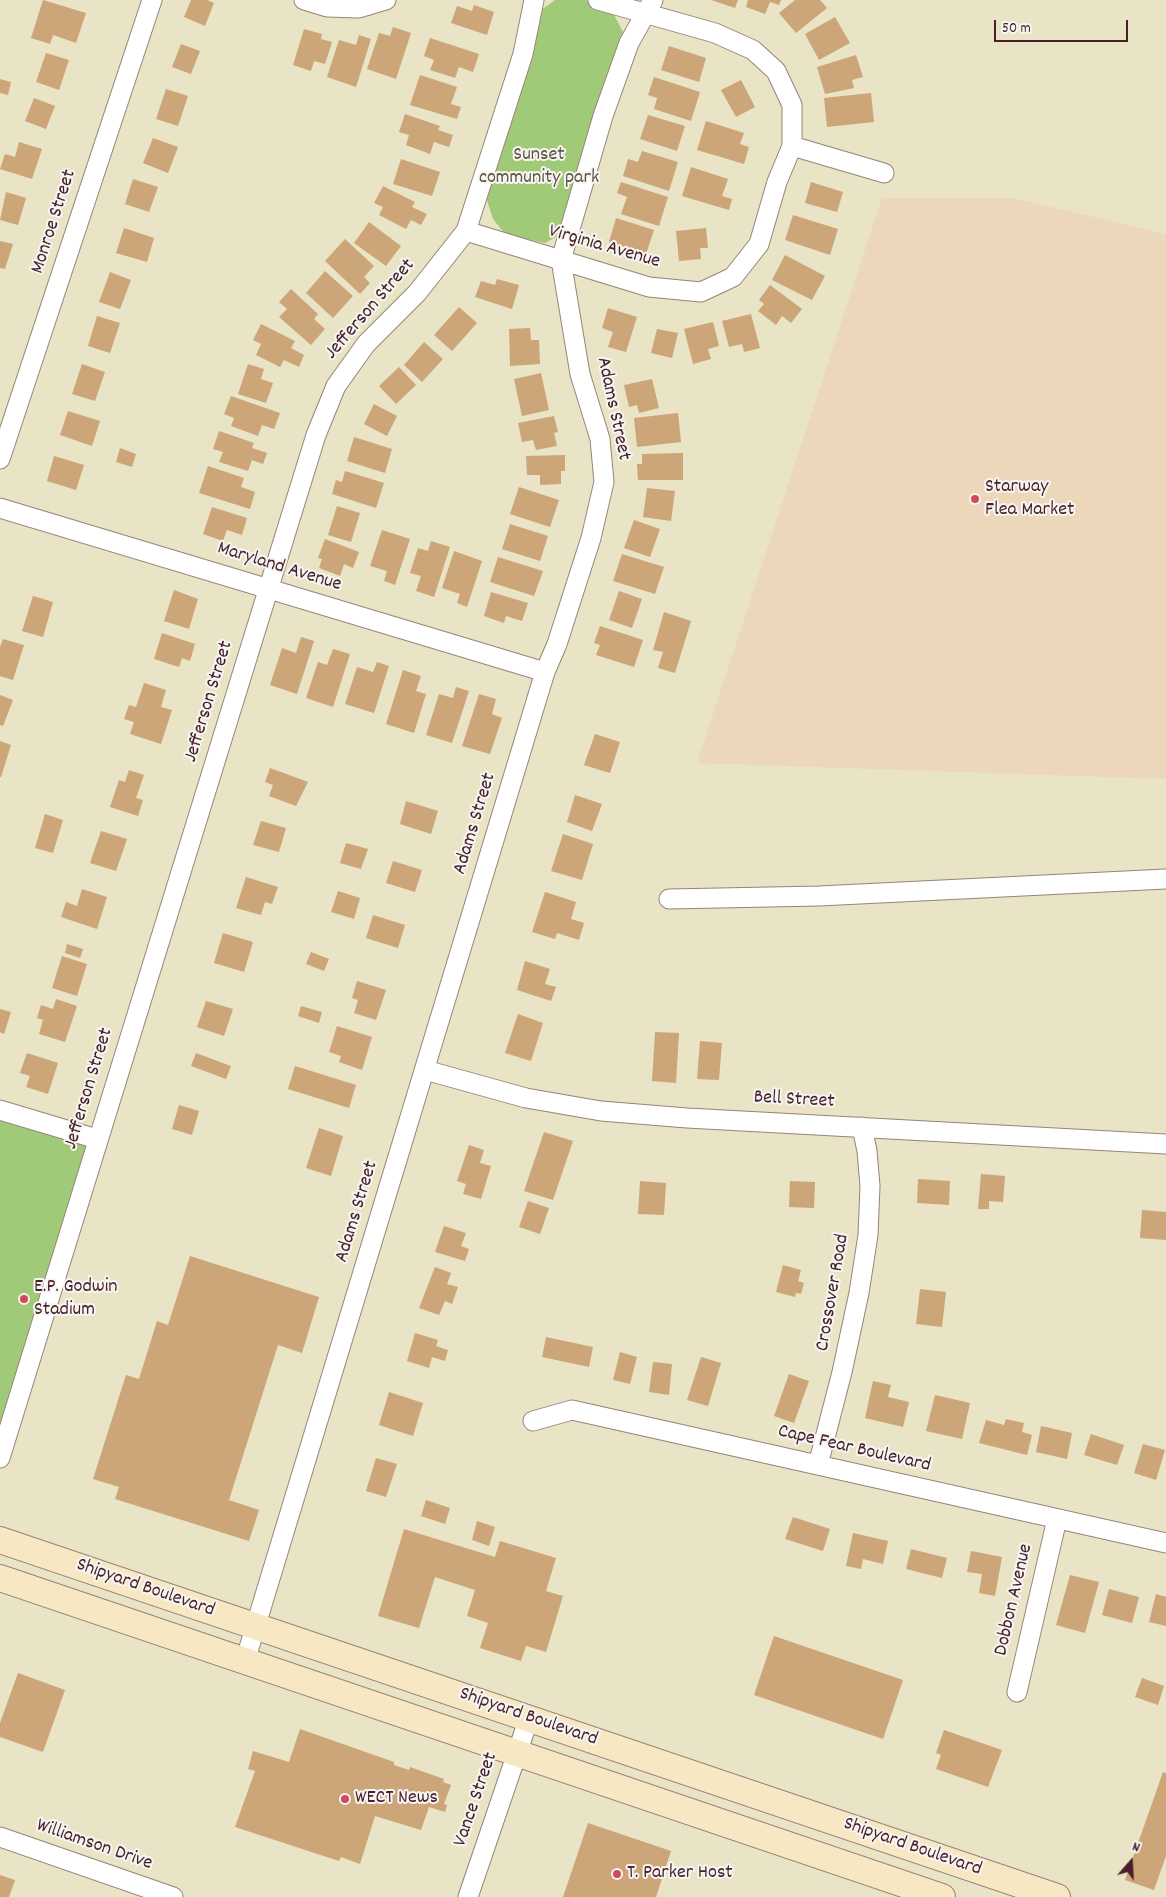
<!DOCTYPE html>
<style>
body{margin:0}
#map{position:relative;width:1166px;height:1897px;overflow:hidden;background:#e8e4c5;font-family:Dekko,sans-serif}
canvas{display:block}
.north{position:absolute;left:1106px;top:1837px;width:50px;height:50px;-webkit-text-stroke:4px #f6f6f2;paint-order:stroke;rotate:19deg;font-size:14px;font-weight:700;line-height:20px;text-align:center;color:#4a1f2b}
.north::after{content:'';display:block;margin:auto;width:18px;height:22px;background:#4a1f2b;clip-path:polygon(50% 0,100% 100%,50% 72%,0 100%)}
.scale{position:absolute;left:994px;top:20px;width:134px;height:22px;box-sizing:border-box;border:2px solid #4a1f2b;border-top:0;padding-left:6px;font-size:15px;line-height:18px;white-space:nowrap;color:#4a1f2b;-webkit-text-stroke:4px #f6f6f2;paint-order:stroke}
</style>
<div id="map">
<canvas width="1166" height="1897"></canvas>
<div class="north">N</div>
<div class="scale">50 m</div>
</div>
<script>
const context = document.querySelector('canvas').getContext('2d');
context.lineJoin = 'round';
function paint(path, color) {
  context.fillStyle = color;
  context.fill(path, 'evenodd');
}
function toPath(rows) {
  const path = new Path2D();
  for (const r of rows) {
    path.moveTo(r[0], r[1]);
    for (let i = 2; i < r.length; i += 2) path.lineTo(r[i], r[i + 1]);
  }
  return path;
}
function strokePath(path, color, width, dash) {
  context.strokeStyle = color;
  context.lineWidth = width;
  context.lineCap = dash ? 'butt' : 'round';
  context.setLineDash(dash || []);
  context.stroke(path);
}
function label(font, color, halo, rows, align = 'center') {
  context.font = font + ' Dekko,sans-serif';
  context.lineWidth = 4;
  context.setLineDash([]);
  context.textBaseline = 'middle';
  context.strokeStyle = halo;
  context.fillStyle = color;
  for (const [text, x, y, turn = 0] of rows) {
    context.save();
    context.translate(x, y);
    context.rotate((+turn || 0) * Math.PI / 180);
    context.textAlign = isNaN(turn) ? turn : align;
    if (halo) context.strokeText(text, 0, 0);
    context.fillText(text, 0, 0);
    context.restore();
  }
}
const built = toPath([
 [882,198,1013,198,1166,234,1166,779,697,763]
]);
const green = toPath([
 [555,0,585,0,610,7,623,32,565,232,545,243,505,234,493,219,486,197,541,10],
 [0,1110,97,1139,0,1458]
]);
const building = toPath([
 [43,0,86,13,76,43,53,35,50,44,31,38],
 [191,0,207,0,214,3,205,26,184,17],
 [711,0,738,0,735,8],
 [748,0,781,0,779,5,770,2,765,14,746,7],
 [795,0,820,0,827,8,796,33,779,13],
 [474,5,494,12,487,35,451,23,457,6,472,11],
 [835,17,850,43,819,60,805,34],
 [393,27,411,33,396,79,367,69,379,33,390,36],
 [304,29,322,34,321,39,332,42,325,64,314,61,311,71,293,65],
 [359,35,371,39,356,87,327,77,339,40,356,45],
 [430,38,479,54,473,72,459,67,455,78,430,70,434,60,424,56],
 [181,44,200,51,191,74,172,67],
 [669,46,706,58,699,82,661,70],
 [46,53,69,60,59,90,36,82],
 [856,55,863,77,852,80,854,88,825,94,817,67],
 [420,75,457,87,451,104,461,107,457,119,410,105],
 [654,77,700,92,691,121,654,109,657,98,648,95],
 [0,79,11,82,8,95,0,93],
 [741,80,755,107,736,117,721,90],
 [166,89,188,96,178,126,156,119],
 [871,93,874,122,827,127,824,98],
 [34,98,55,106,46,129,25,121],
 [405,114,440,126,438,130,453,135,449,147,434,142,430,154,406,145,409,135,399,132],
 [648,115,685,126,677,151,640,139],
 [706,121,744,133,740,144,749,147,744,164,697,150],
 [153,138,178,147,168,173,143,163],
 [19,142,42,149,32,179,0,169,5,154,15,157],
 [642,151,678,162,669,191,623,176,628,159,638,162],
 [401,159,440,172,432,196,393,184],
 [691,167,728,179,722,196,732,199,729,210,682,196],
 [133,179,158,187,149,212,125,204],
 [621,182,668,197,659,226,621,214,627,197,617,193],
 [811,182,843,192,837,212,805,203],
 [383,186,415,202,412,207,427,214,421,225,411,220,406,229,379,215,383,207,374,203],
 [6,192,26,198,18,225,0,220],
 [793,215,838,229,830,255,785,240],
 [616,218,654,230,646,254,609,242],
 [369,222,401,246,386,266,354,243],
 [124,228,154,238,147,262,116,253],
 [706,228,708,248,700,248,701,259,679,261,676,231],
 [345,239,374,266,364,277,370,283,360,294,325,261],
 [0,241,13,244,5,269,0,268],
 [785,255,825,276,812,300,772,280],
 [325,271,353,296,333,318,306,293],
 [110,272,131,280,120,309,99,302],
 [497,279,519,285,512,309,475,297,481,281,495,285],
 [770,285,802,309,791,323,782,316,776,325,758,311,764,304,759,300],
 [291,289,318,314,314,319,325,329,311,345,279,317,287,309,279,302],
 [459,307,477,323,452,351,434,335],
 [608,308,637,317,626,352,608,347,613,332,602,328],
 [751,314,760,348,744,352,742,344,729,347,722,321],
 [97,316,120,323,110,353,88,346],
 [713,322,719,346,708,349,711,359,693,364,684,329],
 [261,324,295,341,291,348,304,355,299,367,284,360,280,367,256,355,261,344,253,340],
 [530,328,531,340,539,340,540,364,510,366,509,329],
 [657,329,678,333,672,358,651,353],
 [424,342,443,359,422,382,404,365],
 [82,364,105,372,95,401,72,394],
 [248,364,264,369,261,379,273,383,266,403,238,394],
 [399,367,416,385,396,404,379,386],
 [541,373,549,410,522,416,514,379],
 [652,379,659,408,639,413,637,405,629,407,624,385],
 [231,396,280,413,274,429,262,425,258,436,231,426,234,418,224,414],
 [374,404,397,416,387,436,364,424],
 [68,411,100,421,92,446,60,435],
 [678,413,681,442,637,447,634,418],
 [554,416,558,432,554,433,557,446,536,450,533,440,522,442,518,423],
 [219,431,254,443,252,448,267,453,263,464,252,460,248,471,219,462,223,452,213,449],
 [354,437,392,449,385,473,347,461],
 [120,448,136,454,132,467,116,462],
 [683,453,683,480,638,480,637,464,642,464,642,454],
 [565,455,565,471,561,471,561,484,540,485,540,475,527,475,526,456],
 [54,456,84,465,76,490,47,481],
 [208,466,244,478,241,487,255,492,250,509,199,493],
 [345,471,384,483,376,508,332,494,336,480,342,482],
 [519,487,559,500,550,527,510,514],
 [647,488,675,491,671,521,643,517],
 [337,506,360,513,351,542,328,535],
 [212,507,247,518,242,535,227,530,223,541,203,534],
 [634,520,660,529,650,557,624,548],
 [510,524,548,536,540,561,502,549],
 [382,530,410,539,395,585,384,581,387,571,370,566],
 [325,539,359,552,353,568,344,564,340,576,319,568,322,559,318,558],
 [431,541,450,547,434,597,416,591,421,576,410,573,418,548,428,551],
 [454,551,482,561,467,607,457,603,460,594,442,588],
 [622,554,664,567,655,594,613,581],
 [498,557,543,571,534,596,490,582],
 [174,590,198,599,189,629,164,621],
 [619,591,642,599,632,628,609,620],
 [491,592,528,603,522,621,506,616,504,623,484,616],
 [33,596,53,602,43,637,22,631],
 [664,612,691,621,675,673,658,668,663,652,653,650],
 [600,626,643,640,634,667,596,655,600,645,594,643],
 [162,633,195,644,190,661,182,658,179,667,154,659],
 [301,637,314,641,297,694,270,685,282,648,296,653],
 [3,639,24,645,13,680,0,676,0,647],
 [333,649,350,654,333,707,306,698,318,662,327,665],
 [377,662,389,666,374,713,345,704,357,667,373,672],
 [403,670,421,676,416,691,426,694,414,733,386,724],
 [144,683,166,690,161,707,172,710,161,744,130,734,134,722,124,719,129,705,136,707],
 [456,687,469,691,452,743,426,735,439,694,453,698],
 [479,694,496,699,492,714,502,718,490,754,462,746],
 [0,695,13,700,3,726,0,725],
 [595,734,620,742,610,773,584,765],
 [0,741,11,745,1,777,0,777],
 [270,768,308,782,296,806,269,796,273,785,265,782],
 [129,770,144,775,136,798,143,800,138,816,110,807,119,780,125,782],
 [575,795,602,804,592,831,567,822],
 [406,801,438,811,431,834,400,824],
 [45,814,63,820,53,853,35,848],
 [261,821,286,828,279,852,253,845],
 [101,831,127,839,116,871,90,863],
 [563,834,593,844,582,880,551,871],
 [346,843,368,849,361,869,340,863],
 [393,861,422,870,415,892,386,883],
 [246,877,278,887,272,904,265,902,261,915,236,908],
 [82,889,107,897,97,929,61,917,66,902,77,906],
 [338,891,360,898,354,919,331,912],
 [545,892,576,902,571,919,584,923,579,940,557,933,555,939,532,932],
 [373,915,405,925,398,948,366,938],
 [223,933,253,942,244,972,214,963],
 [67,944,83,949,80,958,65,953],
 [311,952,329,959,324,971,306,964],
 [62,956,87,964,77,996,52,988],
 [525,961,550,969,545,984,556,987,551,1001,517,990],
 [357,981,386,990,376,1020,354,1013,358,1000,352,998],
 [56,999,77,1006,65,1042,39,1034,43,1020,37,1018,41,1005,53,1009],
 [206,1001,233,1009,224,1036,197,1027],
 [301,1006,322,1012,319,1023,298,1016],
 [0,1009,11,1012,4,1034,0,1032],
 [518,1014,543,1023,531,1061,505,1053],
 [337,1026,372,1037,362,1070,339,1062,341,1056,329,1052],
 [655,1032,679,1033,676,1083,652,1081],
 [700,1041,722,1043,719,1080,697,1079],
 [27,1053,58,1063,48,1094,26,1087,30,1076,20,1073],
 [196,1053,231,1066,226,1079,191,1066],
 [295,1066,356,1085,349,1108,288,1089],
 [179,1105,199,1111,192,1135,172,1129],
 [319,1128,343,1136,331,1176,306,1168],
 [544,1132,573,1141,553,1200,524,1191],
 [469,1145,484,1150,480,1163,491,1166,481,1199,463,1194,466,1184,457,1181],
 [981,1174,1005,1176,1003,1202,989,1201,989,1209,978,1209],
 [918,1179,950,1181,949,1205,917,1203],
 [640,1181,666,1183,664,1215,638,1214],
 [790,1181,815,1182,814,1208,789,1207],
 [528,1201,549,1208,540,1234,519,1227],
 [1142,1210,1166,1212,1166,1240,1140,1238],
 [444,1226,466,1233,461,1246,469,1249,465,1261,435,1252],
 [190,1256,319,1297,302,1353,278,1345,229,1500,259,1510,249,1541,115,1499,119,1487,93,1479,126,1375,139,1379,157,1321,168,1325],
 [783,1265,801,1270,798,1281,804,1283,801,1294,796,1293,795,1297,776,1292],
 [435,1267,451,1273,447,1284,458,1287,452,1304,445,1301,439,1315,419,1308],
 [920,1289,946,1292,942,1327,916,1324],
 [415,1333,438,1340,436,1346,448,1350,445,1361,432,1357,429,1368,407,1361],
 [546,1337,593,1347,589,1367,542,1357],
 [620,1352,637,1357,630,1384,613,1380],
 [701,1357,721,1363,708,1406,687,1400],
 [653,1362,672,1364,669,1395,649,1392],
 [789,1374,809,1381,794,1423,774,1416],
 [873,1381,891,1385,888,1397,909,1402,903,1427,865,1418],
 [389,1392,423,1403,413,1436,379,1425],
 [935,1395,970,1403,962,1439,926,1431],
 [1006,1419,1024,1423,1022,1432,1032,1435,1027,1455,979,1443,986,1420,1004,1425],
 [1041,1426,1072,1433,1067,1459,1036,1452],
 [1091,1434,1124,1445,1117,1465,1084,1455],
 [1143,1444,1165,1450,1156,1480,1134,1473],
 [376,1458,397,1464,386,1497,366,1491],
 [426,1500,450,1508,445,1524,421,1516],
 [793,1517,830,1529,823,1551,785,1539],
 [477,1521,495,1527,489,1546,472,1540],
 [404,1529,495,1557,500,1541,556,1558,546,1591,563,1596,546,1652,526,1646,521,1661,480,1648,488,1623,467,1616,475,1590,435,1577,419,1628,378,1616],
 [853,1533,888,1541,883,1564,863,1559,861,1569,846,1566],
 [911,1549,947,1558,942,1578,906,1569],
 [971,1551,1002,1557,995,1596,979,1593,982,1574,967,1572],
 [1070,1575,1099,1582,1085,1633,1056,1625],
 [1109,1589,1139,1597,1132,1623,1102,1615],
 [1156,1594,1166,1597,1166,1626,1149,1622],
 [774,1636,903,1680,883,1739,754,1695],
 [18,1673,65,1690,43,1752,0,1737,0,1723],
 [1142,1678,1164,1686,1158,1705,1135,1697],
 [300,1729,394,1762,394,1765,409,1770,410,1767,444,1779,443,1782,451,1785,444,1804,447,1805,445,1812,429,1807,421,1830,375,1816,360,1864,341,1857,339,1861,235,1827,255,1771,248,1769,253,1751,289,1762],
 [944,1730,1002,1750,988,1787,936,1769,941,1755,936,1753],
 [1163,1772,1166,1773,1166,1856,1154,1890,1125,1880],
 [588,1823,671,1851,656,1897,563,1897],
 [0,1875,15,1880,9,1897,0,1897]
]);
const street = toPath([
 [304,0,327,7,359,8,386,0],
 [792,146,884,173],
 [466,231,649,287,701,292,733,277,759,244,777,182,792,146,792,105,776,71,753,50,715,33,598,0],
 [0,459,152,0],
 [0,508,545,672],
 [669,899,819,896,1166,879],
 [425,1070,526,1098,601,1111,687,1118,1166,1144],
 [0,1110,97,1139],
 [533,1421,572,1410,1166,1543],
 [0,1458,316,435,336,386,366,344,417,293,466,231,523,54,534,0],
 [818,1465,842,1372,859,1293,868,1235,870,1186,867,1151,862,1127],
 [245,1661,545,672,557,644,591,538,604,482,600,439,580,374,561,260,603,116,629,43,653,0],
 [1017,1692,1057,1519],
 [0,1837,173,1897],
 [468,1897,529,1718]
]);
const secondary = toPath([
 [0,1540,1057,1897],
 [0,1578,942,1897]
]);
const markers = [
 [975,499,5,"#d1495b"],
 [24,1299,5,"#d1495b"],
 [345,1799,5,"#d1495b"],
 [617,1874,5,"#d1495b"]
];
const parkNames = [
 ["Sunset",539,156],
 ["community park",539,179]
];
const streetNames = [
 ["Monroe Street",55,222,-72],
 ["Virginia Avenue",604,248,16],
 ["Jefferson Street",371,310,-49],
 ["Adams Street",612,409,78],
 ["Maryland Avenue",279,568,17],
 ["Jefferson Street",210,702,-73],
 ["Adams Street",476,824,-73],
 ["Jefferson Street",90,1089,-73],
 ["Bell Street",794,1101,3],
 ["Adams Street",358,1212,-73],
 ["Crossover Road",834,1293,-80],
 ["Cape Fear Boulevard",854,1450,13],
 ["Shipyard Boulevard",145,1589,19],
 ["Dobbon Avenue",1015,1600,-77],
 ["Shipyard Boulevard",528,1718,19],
 ["Vance Street",477,1800,-71],
 ["Williamson Drive",94,1846,19],
 ["Shipyard Boulevard",912,1848,19]
];
const poiNames = [
 ["Starway",985,488],
 ["Flea Market",985,511],
 ["E.P. Godwin",34,1288],
 ["Stadium",34,1311],
 ["WECT News",355,1799],
 ["T. Parker Host",627,1874]
];
paint(built, '#edd7bb');
paint(green, '#a0ca77');
paint(building, '#cca578');
strokePath(street, '#998278', 21);
strokePath(secondary, '#998278', 28);
strokePath(street, '#fff', 19);
strokePath(secondary, '#f7e8c3', 26);
for (const [x, y, r, color] of markers) {
  const dot = new Path2D();
  dot.arc(x, y, r, 0, 2 * Math.PI);
  context.fillStyle = color;
  context.fill(dot);
  strokePath(dot, '#f6f6f2', 2);
}
label('20px', '#645242', '#f6f6f2', parkNames);
label('20px', '#4a1f2b', '#f6f6f2', streetNames);
label('20px', '#4a1f2b', '#f6f6f2', poiNames, 'left');
</script>
